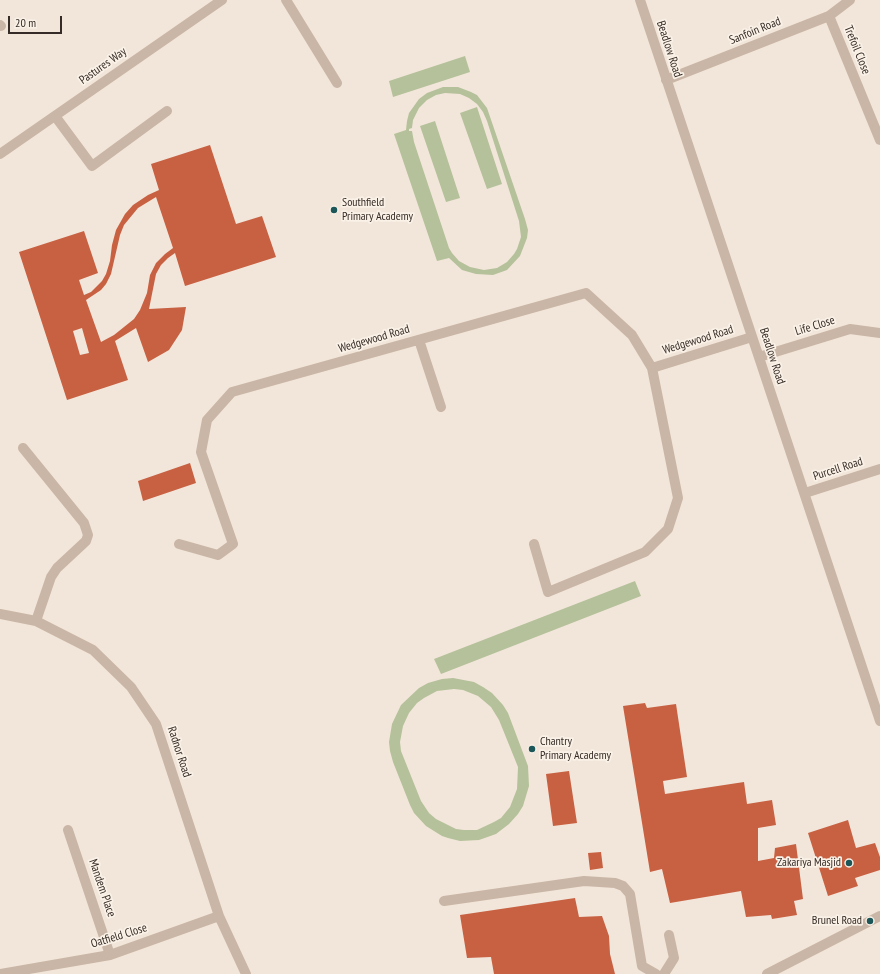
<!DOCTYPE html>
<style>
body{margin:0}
#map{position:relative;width:880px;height:974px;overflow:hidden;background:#f2e6da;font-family:"PT Sans Narrow",sans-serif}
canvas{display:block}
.scale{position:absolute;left:8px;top:16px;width:54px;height:18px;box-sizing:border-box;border:2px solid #362c27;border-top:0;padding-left:5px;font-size:12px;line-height:14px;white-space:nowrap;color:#362c27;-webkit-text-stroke:3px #faf1e7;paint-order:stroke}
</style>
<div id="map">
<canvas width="880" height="974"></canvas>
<div class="scale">20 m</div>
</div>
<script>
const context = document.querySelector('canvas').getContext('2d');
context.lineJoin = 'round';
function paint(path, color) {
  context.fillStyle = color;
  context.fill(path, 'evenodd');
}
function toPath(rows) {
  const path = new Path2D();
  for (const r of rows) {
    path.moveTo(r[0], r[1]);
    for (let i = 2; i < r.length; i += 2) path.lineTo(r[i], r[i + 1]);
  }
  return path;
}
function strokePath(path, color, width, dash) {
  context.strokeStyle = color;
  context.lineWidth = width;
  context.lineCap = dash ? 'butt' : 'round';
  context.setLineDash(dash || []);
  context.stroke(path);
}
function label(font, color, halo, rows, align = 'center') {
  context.font = font + ' "PT Sans Narrow",sans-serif';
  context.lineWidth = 3.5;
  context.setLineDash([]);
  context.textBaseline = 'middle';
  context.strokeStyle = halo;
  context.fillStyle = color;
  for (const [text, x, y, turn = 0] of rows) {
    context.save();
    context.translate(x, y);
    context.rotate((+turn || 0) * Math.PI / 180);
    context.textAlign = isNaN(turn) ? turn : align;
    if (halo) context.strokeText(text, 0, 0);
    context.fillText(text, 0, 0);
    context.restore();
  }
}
const green = toPath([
 [465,56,470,72,393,97,389,81],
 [443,87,458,87,471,92,477,95,487,108,525,219,528,230,527,238,520,256,507,270,493,275,476,274,462,270,449,258,437,261,394,134,406,130,407,121,409,113,419,99,427,93],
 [445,93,460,94,469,98,477,104,483,112,487,121,519,221,521,237,517,249,514,254,507,262,497,268,484,270,470,267,459,261,452,253,449,248,414,142,412,131,409,131,409,129,412,128,413,120,419,108,427,100,436,95],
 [477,107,502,184,487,189,460,113],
 [435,121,460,198,446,202,420,126],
 [635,581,641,596,441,674,434,659],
 [453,678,474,682,483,687,492,693,503,705,508,713,528,766,529,786,523,806,518,814,509,824,496,834,479,840,460,841,448,838,442,836,426,826,414,813,410,805,393,762,390,751,389,742,392,724,401,705,419,688,428,683,442,679],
 [454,689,463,690,478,696,491,707,499,720,518,767,517,789,510,807,501,818,494,822,477,830,464,830,456,829,436,819,429,813,421,801,401,751,400,742,403,726,409,713,417,703,424,698,437,691]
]);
const building = toPath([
 [210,145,236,224,262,216,276,257,185,286,175,253,168,258,161,265,156,274,149,309,186,307,182,330,169,350,148,362,136,328,115,341,128,380,67,400,19,252,84,231,98,273,79,280,84,295,91,292,102,281,106,274,110,261,112,245,116,230,125,214,133,205,148,195,159,190,151,164],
 [156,197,173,248,165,254,156,263,150,275,147,293,140,310,134,319,114,335,101,342,86,300,101,290,106,284,111,274,120,235,124,225,138,208],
 [82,328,89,353,80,355,73,331],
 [190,463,196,483,143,501,138,481],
 [645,703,647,708,676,704,687,777,663,781,665,794,744,782,747,804,772,800,776,825,758,828,758,861,774,858,775,848,796,844,803,899,794,901,797,915,772,919,771,915,746,917,741,891,670,903,662,869,650,872,623,706],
 [569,771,577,823,553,826,546,774],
 [848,820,856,848,875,843,880,857,880,870,855,878,858,886,828,896,808,833],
 [601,852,603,868,590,870,588,853],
 [575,898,579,917,602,916,609,936,610,954,615,974,494,974,491,957,467,958,460,915]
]);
const minor = toPath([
 [286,0,337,83],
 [640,0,880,721],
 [829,16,880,140],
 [0,25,1,26],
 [666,80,829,16,850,0],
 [55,116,92,166,167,111],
 [0,154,222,0],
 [419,340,441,407],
 [759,357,850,329,880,333],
 [23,448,84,523,88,535,86,541,57,568,51,577,36,621],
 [805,493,880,469],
 [179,544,218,555,233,544,201,452,207,420,232,392,586,293,632,335,652,368,752,337],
 [534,544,548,592,645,552,668,529,678,498,652,368],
 [0,614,36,621,93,650,131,687,156,724,219,916,246,974],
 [68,830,110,955],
 [444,901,584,881,615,883,623,886,630,894,642,966,656,974],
 [0,974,110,955,219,916],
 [664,974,674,958,669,935],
 [767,974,880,916]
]);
const markers = [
 [334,210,4,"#1c5659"],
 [532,749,4,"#1c5659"],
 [849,863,4,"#1c5659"],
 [870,921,4,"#1c5659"]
];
const streetNames = [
 ["Sanfoin Road",755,31,-22],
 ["Beadlow Road",669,49,72],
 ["Trefoil Close",857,50,68],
 ["Pastures Way",103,66,-35],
 ["Life Close",815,326,-17],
 ["Wedgewood Road",374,339,-16],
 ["Wedgewood Road",698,340,-17],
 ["Beadlow Road",772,356,72],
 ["Purcell Road",838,469,-18],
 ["Radnor Road",179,752,72],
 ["Mandem Place",102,888,71],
 ["Oatfield Close",119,936,-17]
];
const poiNames = [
 ["Southfield",342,203],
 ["Primary Academy",342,217],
 ["Chantry",540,742],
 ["Primary Academy",540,756],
 ["Zakariya Masjid",841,863,"right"],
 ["Brunel Road",862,921,"right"]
];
paint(green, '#b5c19a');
paint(building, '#c86042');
strokePath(minor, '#cab6a6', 10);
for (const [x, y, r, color] of markers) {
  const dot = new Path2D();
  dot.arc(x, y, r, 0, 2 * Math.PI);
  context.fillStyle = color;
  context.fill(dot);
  strokePath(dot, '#faf1e7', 1.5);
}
label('12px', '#362c27', '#faf1e7', streetNames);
label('12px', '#362c27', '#faf1e7', poiNames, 'left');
</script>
